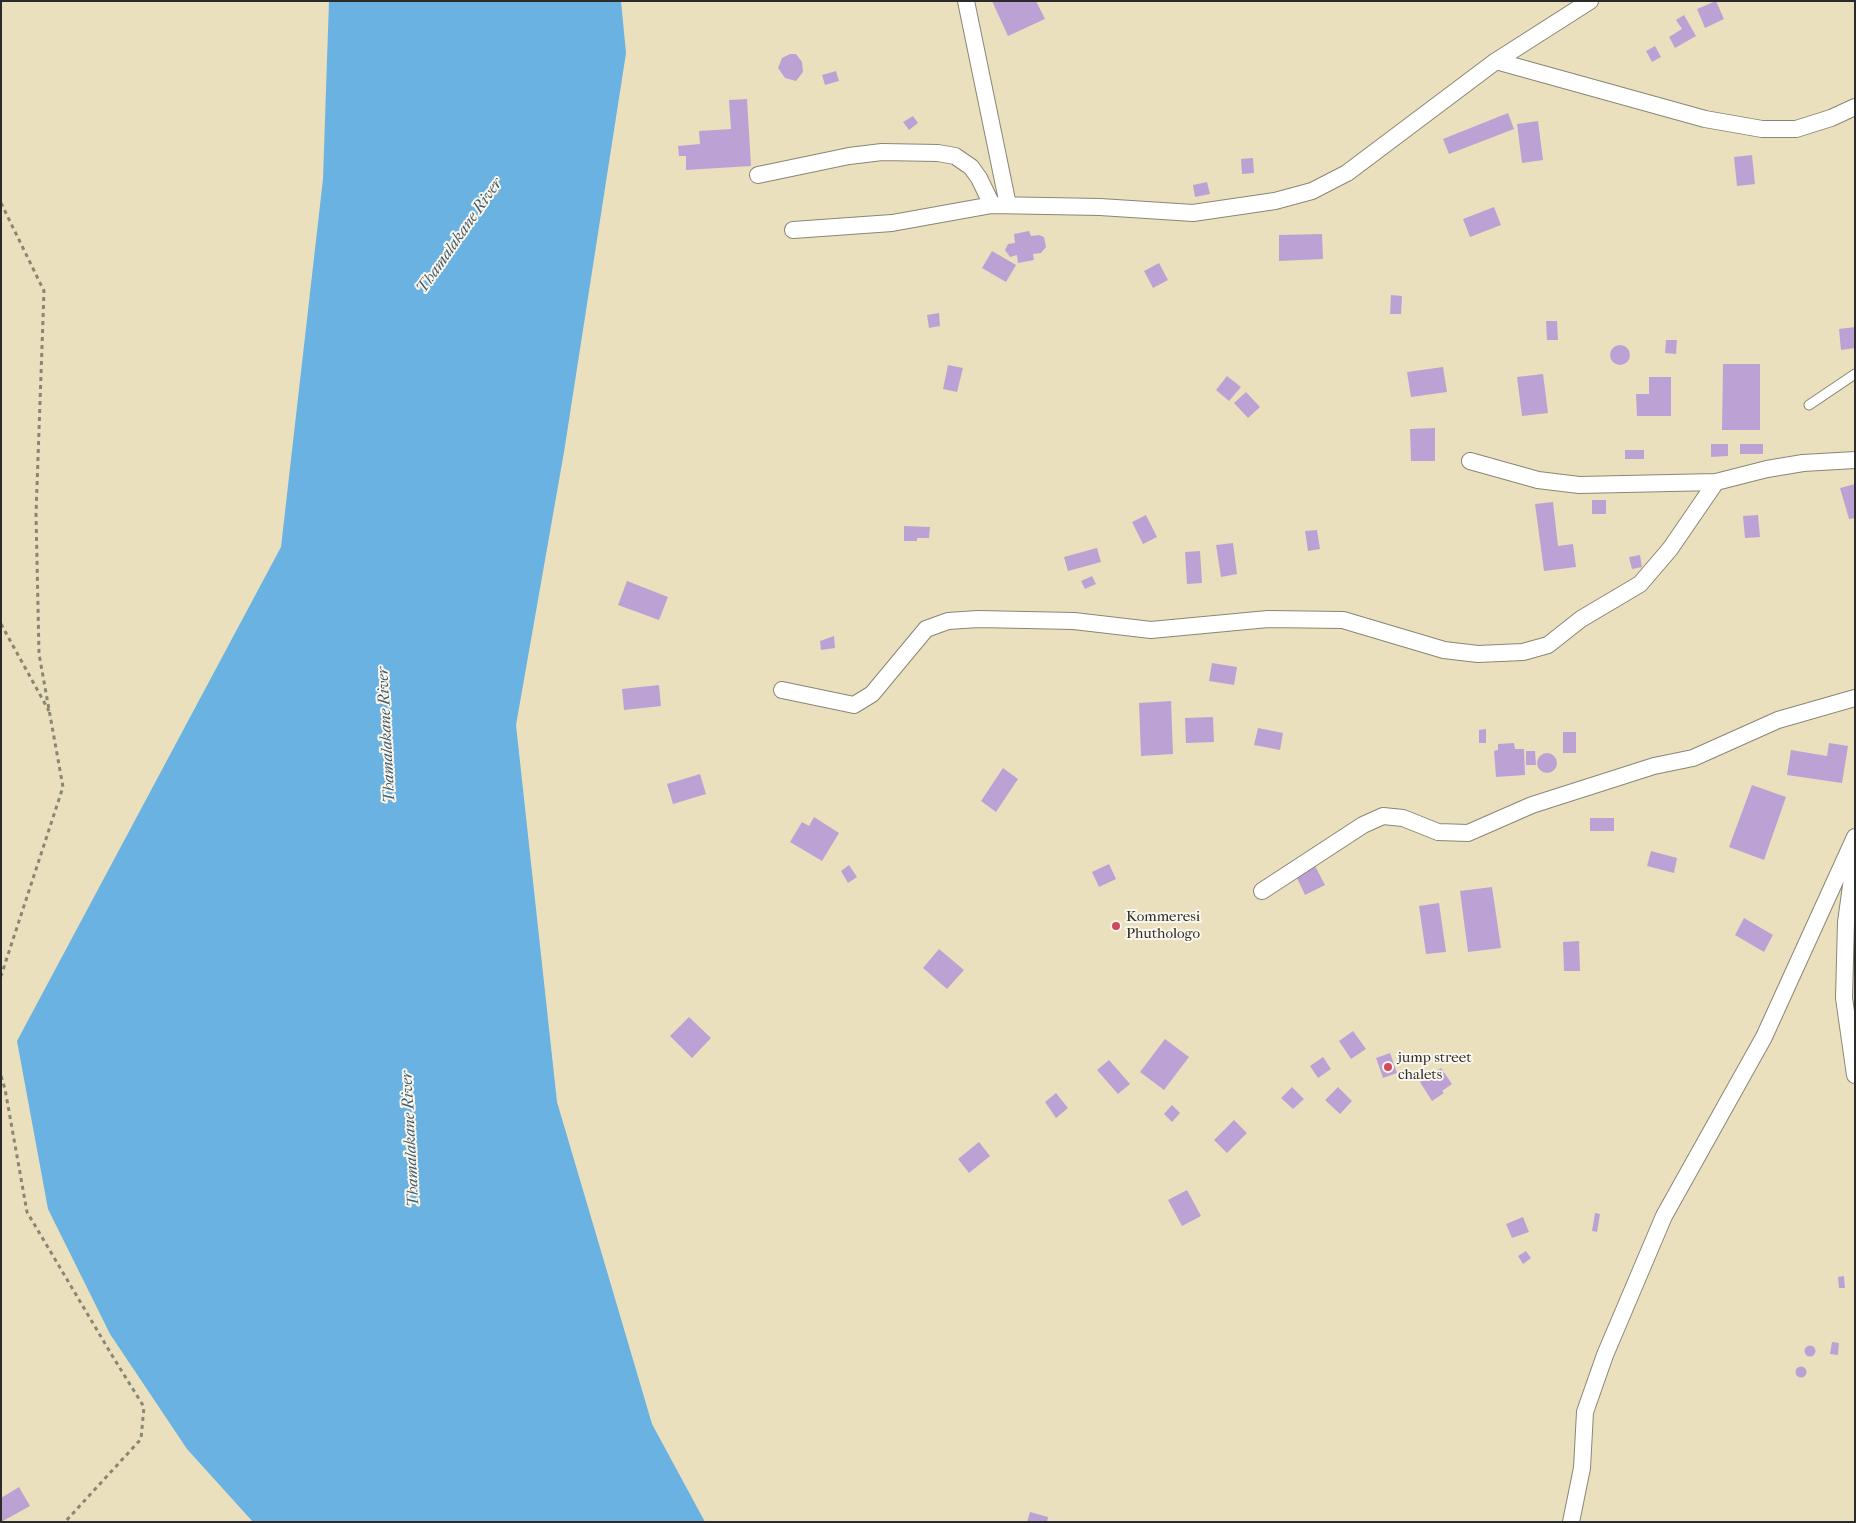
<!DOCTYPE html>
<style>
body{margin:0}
#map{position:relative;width:1856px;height:1523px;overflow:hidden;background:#eae0bd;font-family:"IM FELL French Canon",serif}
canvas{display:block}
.frame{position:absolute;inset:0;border:2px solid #2b2b2b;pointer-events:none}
</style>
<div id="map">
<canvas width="1856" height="1523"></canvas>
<div class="frame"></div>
</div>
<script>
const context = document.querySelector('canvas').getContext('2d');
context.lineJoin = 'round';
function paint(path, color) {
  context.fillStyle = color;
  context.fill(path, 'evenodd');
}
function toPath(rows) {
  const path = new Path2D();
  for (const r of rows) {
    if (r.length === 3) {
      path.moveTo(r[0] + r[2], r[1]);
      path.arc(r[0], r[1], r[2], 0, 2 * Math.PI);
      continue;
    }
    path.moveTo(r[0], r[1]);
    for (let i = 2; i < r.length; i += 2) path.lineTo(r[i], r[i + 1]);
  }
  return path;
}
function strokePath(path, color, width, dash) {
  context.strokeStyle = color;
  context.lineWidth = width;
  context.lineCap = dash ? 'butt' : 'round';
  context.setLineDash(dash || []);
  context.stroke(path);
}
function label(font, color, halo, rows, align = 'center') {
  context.font = font + ' "IM FELL French Canon",serif';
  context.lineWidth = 4;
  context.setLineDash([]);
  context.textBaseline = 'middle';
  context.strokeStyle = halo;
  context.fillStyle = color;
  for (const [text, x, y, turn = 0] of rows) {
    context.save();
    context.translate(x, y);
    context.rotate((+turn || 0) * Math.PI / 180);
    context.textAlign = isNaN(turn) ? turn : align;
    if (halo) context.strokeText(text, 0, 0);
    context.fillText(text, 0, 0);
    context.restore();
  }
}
const water = toPath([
 [329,1,621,1,626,53,564,452,516,725,557,1102,652,1424,705,1522,253,1522,187,1449,110,1334,48,1209,17,1041,281,547,323,179]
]);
const building = toPath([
 [992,1,1036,1,1045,19,1008,36],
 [1716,1,1724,19,1705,28,1697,9],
 [1684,15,1696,36,1675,48,1669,37,1682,29,1676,20],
 [1655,46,1661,57,1652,62,1646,51],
 [790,54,796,54,802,62,803,72,796,81,785,78,778,68,782,58],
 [836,71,839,81,825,85,822,75],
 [747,99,751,166,686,170,686,156,679,156,678,146,700,144,699,131,731,129,729,100],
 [1508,113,1514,129,1449,154,1443,139],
 [913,116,918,123,909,130,903,122],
 [1538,121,1543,160,1522,163,1517,124],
 [1752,155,1755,184,1737,186,1734,157],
 [1253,158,1254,173,1242,174,1241,159],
 [1207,182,1210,194,1195,197,1193,185],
 [1494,207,1501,225,1470,237,1463,219],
 [1029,231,1031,236,1039,235,1044,237,1046,247,1041,253,1033,254,1034,260,1018,263,1017,255,1010,257,1005,250,1008,244,1015,243,1014,234],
 [1322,234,1323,259,1279,261,1279,235],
 [992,251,1016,265,1006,282,982,268],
 [1159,263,1168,280,1153,288,1144,271],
 [1391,295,1402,296,1401,314,1390,314],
 [939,313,940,326,929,328,927,315],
 [1546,321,1557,321,1558,340,1547,340],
 [1855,327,1855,348,1841,350,1839,329],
 [1666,340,1677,340,1676,354,1665,353],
 [1620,355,10],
 [1723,364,1760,364,1760,430,1722,430],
 [948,365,963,368,957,392,943,389],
 [1443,367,1447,392,1411,397,1407,372],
 [1543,374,1548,413,1522,416,1517,377],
 [1227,376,1241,387,1229,401,1216,390],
 [1649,377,1671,377,1671,416,1637,416,1636,394,1649,394],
 [1246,392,1260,407,1248,418,1234,403],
 [1435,428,1435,461,1411,461,1410,429],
 [1711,444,1728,444,1728,456,1711,457],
 [1740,444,1763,444,1763,454,1740,454],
 [1625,450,1644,450,1644,459,1625,459],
 [1855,484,1855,518,1849,519,1840,488],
 [1592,500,1606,500,1606,514,1592,514],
 [1553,502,1558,546,1573,544,1576,567,1544,571,1535,504],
 [1146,515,1157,537,1143,544,1132,522],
 [1758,515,1760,537,1745,538,1743,516],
 [904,526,930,527,929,538,917,538,917,541,904,541],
 [1317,530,1320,549,1308,551,1305,531],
 [1233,543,1237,574,1221,577,1216,545],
 [1097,548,1101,562,1068,571,1064,557],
 [1200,551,1202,583,1187,584,1185,552],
 [1640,555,1642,567,1632,569,1629,557],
 [1092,576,1096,584,1085,589,1081,581],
 [627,581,668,597,659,620,618,605],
 [834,636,835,648,821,650,820,641],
 [1212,663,1237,667,1234,685,1209,681],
 [659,685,661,706,624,710,622,689],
 [1171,701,1173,754,1141,756,1139,703],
 [1213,717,1214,742,1186,743,1185,718],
 [1258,728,1283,733,1280,750,1254,745],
 [1486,729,1486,743,1479,743,1479,730],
 [1563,732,1576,732,1576,753,1563,753],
 [1514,743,1515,749,1524,749,1525,775,1496,777,1494,751,1498,750,1498,744],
 [1829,743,1848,746,1842,783,1787,775,1791,750,1827,756],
 [1526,751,1535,751,1536,765,1526,765],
 [1547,763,10],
 [1003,768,1018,779,996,812,981,801],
 [700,774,706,794,673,804,667,784],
 [1752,785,1786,797,1764,860,1729,847],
 [814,817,839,833,822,861,790,842,802,822,809,826],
 [1590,818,1614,818,1614,831,1590,831],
 [1651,851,1677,858,1674,873,1647,866],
 [1109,864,1116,879,1099,887,1092,872],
 [849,865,857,877,848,883,841,871],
 [1315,866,1325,885,1305,895,1296,876],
 [1492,887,1501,948,1468,952,1460,891],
 [1439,903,1446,952,1426,954,1419,906],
 [1744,918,1773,935,1764,952,1735,935],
 [1579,941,1580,971,1564,971,1563,942],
 [939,949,964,970,947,989,923,968],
 [689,1017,711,1038,692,1058,670,1036],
 [1353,1031,1366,1049,1351,1059,1339,1041],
 [1165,1039,1189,1057,1164,1090,1140,1072],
 [1390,1053,1397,1073,1383,1078,1376,1058],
 [1323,1057,1331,1069,1318,1078,1310,1066],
 [1109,1060,1130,1084,1118,1094,1097,1070],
 [1441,1068,1452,1084,1442,1091,1444,1093,1432,1101,1420,1082],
 [1292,1087,1304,1099,1293,1109,1281,1098],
 [1338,1087,1352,1101,1340,1114,1325,1100],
 [1056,1093,1068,1108,1056,1118,1045,1102],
 [1172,1105,1180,1113,1172,1122,1164,1114],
 [1234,1120,1247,1133,1227,1153,1214,1140],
 [979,1142,990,1156,969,1173,958,1159],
 [1187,1190,1201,1216,1182,1226,1168,1200],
 [1595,1213,1600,1214,1597,1232,1592,1231],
 [1523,1217,1529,1232,1512,1238,1506,1224],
 [1526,1251,1531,1258,1523,1264,1518,1256],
 [1844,1276,1845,1288,1839,1288,1838,1277],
 [1832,1342,1839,1343,1838,1355,1830,1354],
 [1810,1351,5.5],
 [1801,1372,5.5],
 [19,1487,30,1506,1,1522,1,1498],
 [1030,1512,1048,1517,1047,1522,1027,1522]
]);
const path = toPath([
 [1,203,44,291,36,514,39,654,63,787,1,976],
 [1,624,49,711],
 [1,1076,5,1089,27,1212,113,1357,144,1407,141,1439,65,1522]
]);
const service = toPath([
 [1809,405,1855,374]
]);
const minor = toPath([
 [966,1,1008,205],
 [1496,61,1705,119,1762,129,1796,129,1831,118,1855,107],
 [758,175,849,156,882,152,938,153,955,156,971,167,979,178,992,205],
 [793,230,892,223,992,205,1100,207,1193,213,1275,201,1312,191,1347,173,1496,61,1590,1],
 [1470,461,1538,480,1579,485,1716,482,1767,469,1803,463,1855,460],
 [782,690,854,705,872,694,926,629,948,621,978,619,1074,621,1151,630,1268,619,1343,620,1444,650,1478,654,1523,652,1548,645,1581,619,1640,584,1670,549,1716,482],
 [1855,857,1846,922,1844,998,1855,1075],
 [1262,891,1363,825,1383,816,1403,818,1438,832,1468,833,1532,805,1654,766,1693,758,1778,720,1855,698],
 [1571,1522,1582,1468,1585,1412,1605,1355,1664,1216,1764,1037,1855,837]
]);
const markers = [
 [1116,926,5,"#d1495b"],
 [1388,1067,5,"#d1495b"]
];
const poiNames = [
 ["Kommeresi",1126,917],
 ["Phuthologo",1126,934],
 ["jump street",1398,1058],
 ["chalets",1398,1075]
];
const waterNames = [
 ["Thamalakane River",460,236,-55],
 ["Thamalakane River",387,735,-93],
 ["Thamalakane River",411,1139,-93]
];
paint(water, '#69b2e1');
paint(building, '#bca2d4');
strokePath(service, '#8a8674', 11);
strokePath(minor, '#8a8674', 18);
strokePath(path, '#8a8674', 3, [4, 4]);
strokePath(service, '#fff', 9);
strokePath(minor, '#fff', 16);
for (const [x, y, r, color] of markers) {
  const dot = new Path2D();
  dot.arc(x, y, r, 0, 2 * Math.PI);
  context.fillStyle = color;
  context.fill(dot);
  strokePath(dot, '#fbf7ec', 2);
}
label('15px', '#2b2b2b', '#fbf7ec', poiNames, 'left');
label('italic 16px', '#415a6b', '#fbf7ec', waterNames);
</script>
